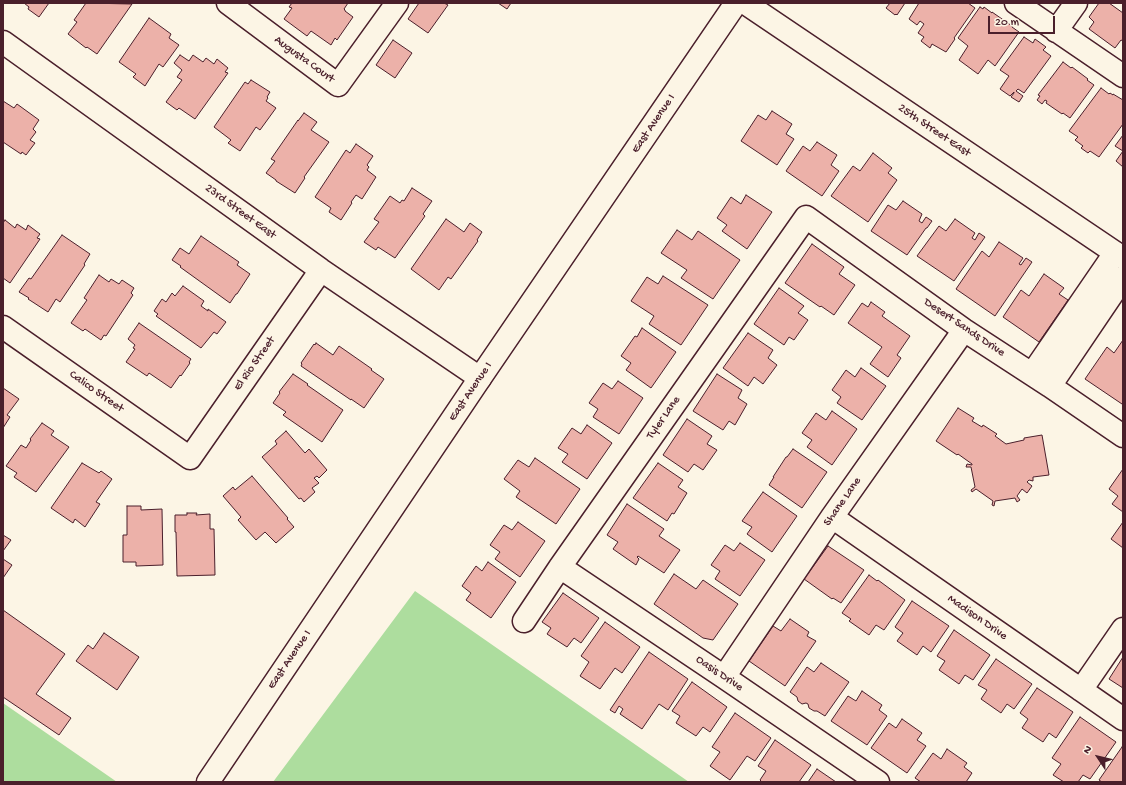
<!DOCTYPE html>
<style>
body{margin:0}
#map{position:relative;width:1126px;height:785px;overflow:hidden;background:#fcf5e5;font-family:"Gochi Hand",sans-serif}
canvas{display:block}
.frame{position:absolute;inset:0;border:4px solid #4a1f2b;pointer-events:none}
.north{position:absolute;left:1078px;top:737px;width:40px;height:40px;-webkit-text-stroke:3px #fcf5e5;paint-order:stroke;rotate:305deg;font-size:11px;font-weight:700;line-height:16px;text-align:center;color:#4a1f2b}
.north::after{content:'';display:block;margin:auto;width:14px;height:18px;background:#4a1f2b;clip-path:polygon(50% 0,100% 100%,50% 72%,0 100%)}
.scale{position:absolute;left:988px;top:16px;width:67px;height:18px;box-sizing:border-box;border:2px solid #4a1f2b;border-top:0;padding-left:5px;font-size:12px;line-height:14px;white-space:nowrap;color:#4a1f2b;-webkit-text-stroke:3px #fcf5e5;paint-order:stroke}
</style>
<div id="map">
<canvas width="1126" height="785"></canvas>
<div class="frame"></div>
<div class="north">N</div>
<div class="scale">20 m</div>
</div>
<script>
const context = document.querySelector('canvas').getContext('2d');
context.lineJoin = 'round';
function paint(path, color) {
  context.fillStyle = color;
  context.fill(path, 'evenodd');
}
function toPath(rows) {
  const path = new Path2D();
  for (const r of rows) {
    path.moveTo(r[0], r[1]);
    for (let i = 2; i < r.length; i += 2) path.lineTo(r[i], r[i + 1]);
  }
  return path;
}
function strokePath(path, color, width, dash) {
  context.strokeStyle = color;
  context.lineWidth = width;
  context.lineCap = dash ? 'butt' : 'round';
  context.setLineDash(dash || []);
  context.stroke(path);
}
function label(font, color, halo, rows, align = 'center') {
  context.font = font + ' "Gochi Hand",sans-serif';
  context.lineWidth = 3;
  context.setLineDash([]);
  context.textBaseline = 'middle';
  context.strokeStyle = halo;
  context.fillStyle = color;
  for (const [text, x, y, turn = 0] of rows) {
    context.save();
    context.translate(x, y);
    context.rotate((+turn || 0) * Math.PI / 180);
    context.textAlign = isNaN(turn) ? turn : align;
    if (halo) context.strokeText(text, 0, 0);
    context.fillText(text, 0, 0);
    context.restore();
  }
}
const green = toPath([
 [415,591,689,782,273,782],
 [3,703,117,782,3,782]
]);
const building = toPath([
 [24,3,49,3,39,17,28,9,29,7,24,3],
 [86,3,132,4,97,54,87,47,86,48,68,34,77,22,74,20,86,3],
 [292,3,348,3,344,9,345,10,345,11,353,17,337,40,335,38,331,45,311,31,307,36,284,19,292,8,289,7,292,3],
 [419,3,444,3,448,5,428,33,408,19,419,3],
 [498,3,511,3,507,9,498,3],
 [890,3,905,3,897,15,896,14,895,15,886,8,890,3],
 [919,3,968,3,975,8,954,38,955,39,946,52,932,44,930,48,921,41,924,37,918,33,924,24,920,21,917,25,909,19,919,3],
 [1099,3,1109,3,1123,13,1123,41,1121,40,1115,48,1089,29,1094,22,1089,17,1099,3],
 [980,7,983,9,984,7,992,13,992,12,1012,26,1012,27,1019,32,995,66,988,60,978,74,959,60,968,46,958,38,980,7],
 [149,18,171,34,169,38,179,45,163,67,159,64,145,86,133,77,136,74,119,62,149,18],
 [1024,37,1033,43,1035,39,1046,47,1043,50,1051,56,1024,93,1018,89,1016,91,1023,96,1019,102,1011,97,1014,93,1014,92,1010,96,1000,89,1009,76,1000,70,1024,37],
 [393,40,412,53,395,78,376,65,393,40],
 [180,55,189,61,193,55,203,62,206,58,214,64,217,59,228,68,225,72,228,73,195,119,179,108,177,110,166,102,182,80,177,77,182,70,174,63,180,55],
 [1063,62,1071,68,1072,67,1088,79,1087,80,1094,85,1070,118,1063,113,1062,114,1046,103,1047,101,1045,100,1042,104,1037,100,1040,96,1038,95,1063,62],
 [251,80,270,92,267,97,268,98,266,101,276,108,260,130,256,127,240,151,228,143,231,140,214,127,245,82,248,84,251,80],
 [1101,88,1109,94,1110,93,1113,95,1113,94,1123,100,1123,124,1099,157,1090,151,1088,153,1081,148,1083,146,1075,140,1078,137,1069,131,1101,88],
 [3,101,14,108,17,104,39,120,33,129,36,132,30,140,35,143,26,155,22,152,21,154,3,142,3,101],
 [772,111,792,124,786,134,794,139,777,165,741,141,758,115,766,120,772,111],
 [304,113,317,122,311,130,329,142,304,177,305,178,295,193,276,181,276,180,266,173,275,161,271,159,298,120,298,121,304,113],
 [1123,135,1123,167,1116,161,1123,151,1115,146,1123,135],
 [817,142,837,155,831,165,839,171,822,196,786,171,803,146,810,151,817,142],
 [356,144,373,156,367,165,369,167,367,170,376,177,362,199,356,195,351,202,352,203,341,220,329,212,331,208,315,197,346,150,350,153,356,144],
 [873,153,892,168,888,173,897,180,868,222,831,196,853,166,860,171,873,153],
 [412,188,432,201,423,214,425,216,395,258,378,247,376,250,364,242,379,222,374,219,390,196,400,203,402,200,404,201,412,188],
 [746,195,772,212,747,249,722,231,727,225,717,218,731,197,741,204,746,195],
 [903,201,922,214,919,221,922,223,926,217,932,221,927,228,926,228,907,255,871,231,888,205,896,210,903,201],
 [446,219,464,232,470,223,482,232,477,240,478,241,451,279,448,277,439,290,411,269,446,219],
 [955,219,975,233,972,238,975,240,979,233,985,237,954,281,917,256,939,226,946,231,955,219],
 [5,220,15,228,17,224,26,230,28,225,40,234,37,238,40,239,10,283,3,278,3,223,5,220],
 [677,230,692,240,698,231,740,260,713,299,681,278,687,270,661,253,677,230],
 [62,235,90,254,84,264,85,265,60,302,56,299,48,312,28,299,29,298,19,292,29,278,31,279,62,235],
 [201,236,239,262,237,265,250,274,237,294,236,294,230,303,180,267,181,266,172,260,180,248,189,254,201,236],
 [999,242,1023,258,1019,264,1021,265,1026,258,1032,262,995,316,956,289,982,251,989,257,999,242],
 [812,244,844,267,839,274,855,285,834,315,821,306,820,307,785,283,812,244],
 [1044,274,1064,288,1059,294,1068,300,1039,342,1003,317,1021,290,1029,296,1044,274],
 [99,275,109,282,111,279,119,284,122,280,134,288,131,293,133,295,106,336,104,335,101,340,85,329,83,331,71,323,87,300,84,298,99,275],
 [663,276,708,305,681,345,649,324,654,316,631,301,647,277,658,284,663,276],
 [183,286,204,301,201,306,208,311,208,309,226,322,217,334,214,332,201,348,156,316,158,314,154,311,162,299,166,302,172,293,175,296,183,286],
 [779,288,804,306,798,313,808,320,794,340,789,337,784,345,754,324,779,288],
 [871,302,885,312,882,316,910,336,897,355,901,358,888,377,870,364,882,347,848,323,862,303,868,307,871,302],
 [139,323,191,359,189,362,190,363,181,376,180,375,171,388,149,373,147,376,126,362,135,349,133,348,135,345,128,339,139,323],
 [642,328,676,352,651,388,626,370,631,363,621,356,635,336,637,337,642,328],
 [748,333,773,350,768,358,777,365,763,384,754,377,748,386,723,368,748,333],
 [1123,340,1123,403,1122,404,1085,379,1107,347,1114,353,1123,340],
 [316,343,333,355,339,346,372,369,371,370,384,379,364,408,351,399,351,400,301,366,302,364,301,363,314,344,315,345,316,343],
 [861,368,886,386,862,420,837,403,841,397,832,390,846,370,855,377,861,368],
 [293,374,308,384,307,385,343,410,322,442,283,415,286,412,273,403,280,393,279,392,293,374],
 [717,374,742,390,738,398,747,404,735,425,729,421,723,430,693,411,717,374],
 [618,381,643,398,619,434,593,417,598,409,589,403,603,383,612,389,618,381],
 [3,388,19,399,7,415,10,417,3,428,3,388],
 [958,408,974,418,972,421,982,427,983,425,997,434,995,436,1006,444,1024,440,1024,438,1042,435,1049,475,1033,477,1033,481,1029,480,1027,482,1032,486,1027,493,1022,489,1017,496,1020,500,1017,502,1015,498,995,501,994,506,992,505,993,501,976,489,972,492,971,490,975,487,971,467,966,467,967,464,972,465,972,464,958,454,957,455,936,441,958,408],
 [832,411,857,429,832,465,807,447,812,440,802,433,816,413,826,420,832,411],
 [687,419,712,436,707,444,717,450,703,470,694,464,688,472,663,455,687,419],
 [42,423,54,431,51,435,69,447,36,492,14,477,17,473,6,466,21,445,26,448,31,440,30,439,42,423],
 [587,425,612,443,587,479,562,462,568,454,558,448,572,428,581,434,587,425],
 [286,431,305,453,309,449,327,470,319,478,317,476,314,478,319,483,312,488,315,492,304,502,301,498,299,499,262,457,277,444,275,441,286,431],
 [793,449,827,472,802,508,769,485,774,477,773,477,786,457,787,457,793,449],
 [535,458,580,489,556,524,516,497,520,491,504,479,518,460,529,467,535,458],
 [82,463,99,473,101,471,112,479,96,502,100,504,85,527,75,519,73,523,51,508,82,463],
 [658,463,683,480,678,487,687,493,674,514,672,513,667,521,633,498,658,463],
 [1123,469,1123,512,1112,504,1118,496,1109,489,1123,469],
 [252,476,288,518,287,519,294,527,276,543,265,532,256,540,238,520,241,517,223,496,233,487,235,490,252,476],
 [763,492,797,516,772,552,747,534,752,527,742,521,763,492],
 [627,504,664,529,659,536,680,550,664,573,638,556,637,557,639,559,636,565,613,549,618,542,607,535,627,504],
 [127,506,141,506,141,510,162,509,163,565,136,566,136,562,123,562,123,535,127,535,127,506],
 [187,513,197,513,196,515,210,514,210,529,214,529,215,575,177,576,176,532,175,532,175,515,187,515,187,513],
 [518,522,545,541,520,577,495,559,500,552,490,545,504,525,512,530,518,522],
 [1123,522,1123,548,1111,539,1123,522],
 [3,535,11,540,3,551,3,535],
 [740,543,765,560,740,596,715,579,720,571,711,565,725,545,734,551,740,543],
 [828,546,864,570,841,603,833,598,832,599,804,579,828,546],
 [3,559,12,565,3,578,3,559],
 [488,562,516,582,491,618,466,600,471,593,462,586,476,566,482,571,488,562],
 [674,574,696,589,703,580,738,604,713,640,703,638,654,604,674,574],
 [869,575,877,581,878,580,905,600,884,630,876,625,869,635,849,621,851,619,842,613,869,575],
 [563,593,599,618,581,643,574,638,567,647,547,634,551,628,542,622,563,593],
 [912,601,949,626,931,652,923,646,917,655,897,641,903,633,895,627,912,601],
 [3,610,65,654,36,694,71,718,59,735,3,697,3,610],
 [790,619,809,632,807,636,816,641,785,686,749,661,773,626,781,631,790,619],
 [605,622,640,647,622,673,615,668,600,689,580,676,589,662,581,656,605,622],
 [954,630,990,655,973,680,965,675,959,684,939,670,945,661,937,656,954,630],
 [104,633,139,657,117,690,76,661,88,645,93,649,104,633],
 [649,652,688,679,668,710,659,704,642,729,620,714,623,709,619,706,615,713,610,710,649,652],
 [1123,657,1123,688,1109,679,1123,657],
 [996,659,1032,684,1014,709,1007,704,1001,713,981,699,987,690,978,685,996,659],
 [821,663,849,682,825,716,817,711,814,711,809,708,808,704,806,703,802,704,798,701,797,697,790,692,807,667,814,672,821,663],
 [692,682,727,707,710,732,703,727,696,736,676,723,680,716,672,711,692,682],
 [1037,688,1073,712,1056,738,1049,733,1043,742,1022,728,1028,719,1020,713,1037,688],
 [862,691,882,705,879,710,887,716,867,745,831,721,848,696,856,701,862,691],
 [735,713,771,738,755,761,747,756,730,780,710,766,720,752,712,747,735,713],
 [1080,717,1116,742,1090,779,1083,775,1078,782,1064,782,1053,775,1061,764,1052,758,1080,717],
 [902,719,922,733,917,740,926,746,907,773,871,748,889,723,896,728,902,719],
 [775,740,811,765,799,782,762,782,760,780,766,771,758,766,775,740],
 [1122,747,1123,748,1123,782,1102,782,1099,780,1122,747],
 [947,749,967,763,964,767,972,773,966,782,921,782,915,778,933,753,941,759,947,749],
 [817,769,836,782,808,782,817,769]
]);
const minor = toPath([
 [228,3,338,85,397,3],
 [1016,3,1123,76],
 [1056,31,1076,3],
 [3,42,321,270,480,378],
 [3,327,190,458,321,270],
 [1032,374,1115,253],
 [1050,386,1123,278],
 [832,517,1123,719],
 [560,567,724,677,878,782],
 [524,621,560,567,806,217,964,330,1050,386,1123,436],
 [724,677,832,517,964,330],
 [1081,690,1123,629]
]);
const tertiary = toPath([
 [745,3,1123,258]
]);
const secondary = toPath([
 [208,782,480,378,736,3]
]);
const streetNames = [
 ["Augusta Court",304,60,36],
 ["East Avenue I",654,124,-56],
 ["25th Street East",934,131,34],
 ["23rd Street East",240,212,36],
 ["Desert Sands Drive",964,328,34],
 ["El Rio Street",255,364,-55],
 ["Calico Street",96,392,35],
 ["East Avenue I",471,392,-56],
 ["Tyler Lane",664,418,-55],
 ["Shane Lane",843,502,-55],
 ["Madison Drive",977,618,35],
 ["East Avenue I",290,660,-56],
 ["Oasis Drive",719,674,34]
];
paint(green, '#addd9e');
paint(building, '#ecb1a9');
strokePath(building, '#4a1f2b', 1);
strokePath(minor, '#4a1f2b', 25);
strokePath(tertiary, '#4a1f2b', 25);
strokePath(secondary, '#4a1f2b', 25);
strokePath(minor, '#fcf5e5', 22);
strokePath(tertiary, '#fcf5e5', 22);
strokePath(secondary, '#fcf5e5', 22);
label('12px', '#4a1f2b', '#fcf5e5', streetNames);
</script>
